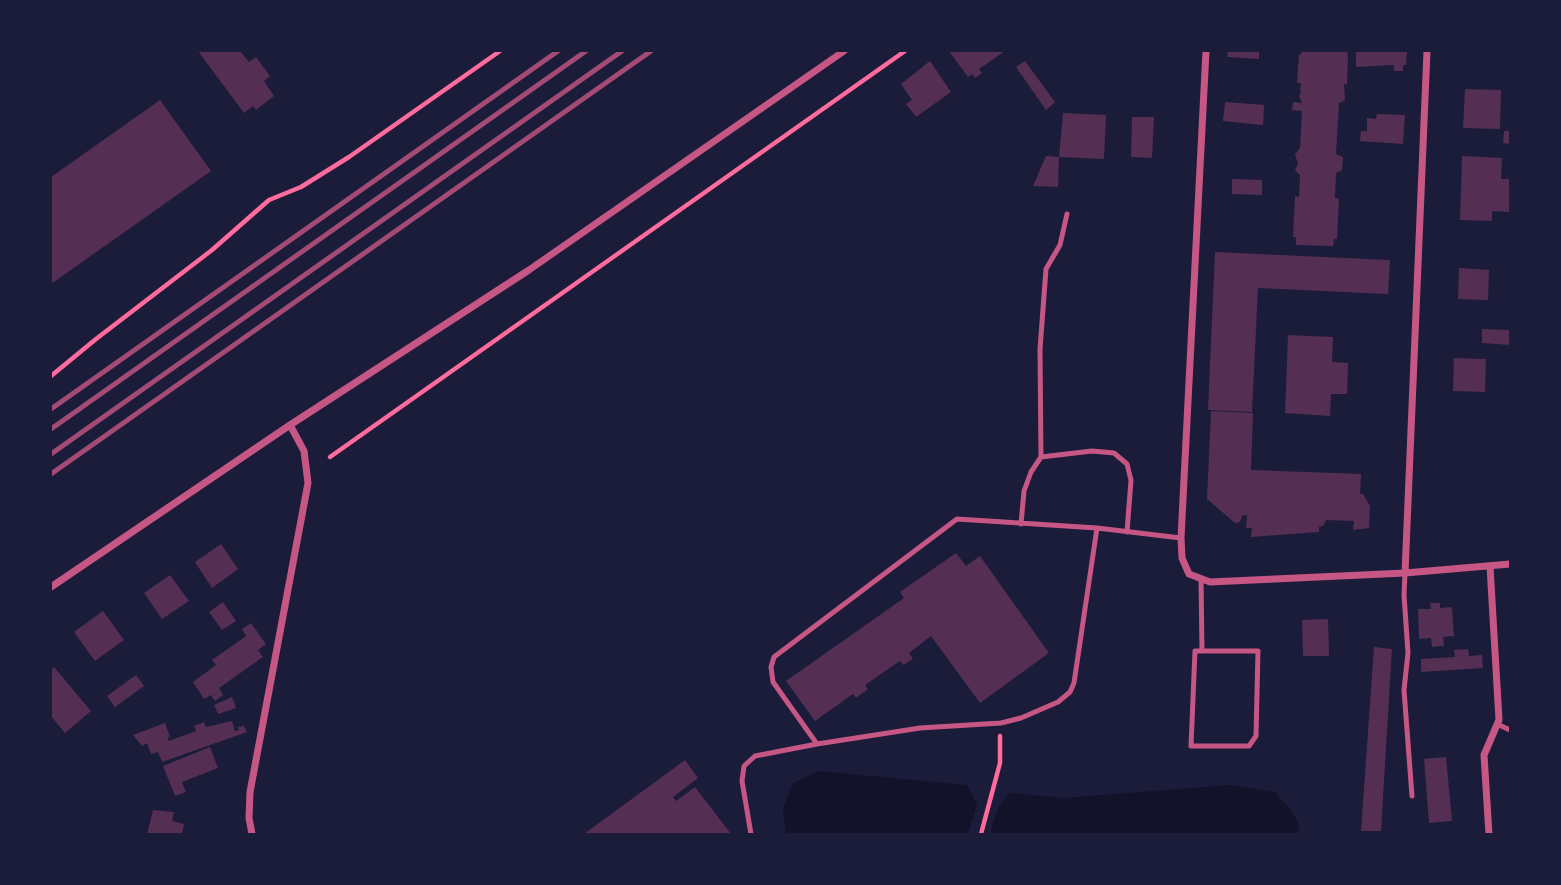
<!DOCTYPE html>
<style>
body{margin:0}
#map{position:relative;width:1561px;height:885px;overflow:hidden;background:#1b1b3a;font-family:"Open Sans",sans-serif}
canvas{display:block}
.frame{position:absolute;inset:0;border:52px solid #1b1b3a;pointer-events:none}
</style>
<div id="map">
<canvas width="1561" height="885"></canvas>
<div class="frame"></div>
</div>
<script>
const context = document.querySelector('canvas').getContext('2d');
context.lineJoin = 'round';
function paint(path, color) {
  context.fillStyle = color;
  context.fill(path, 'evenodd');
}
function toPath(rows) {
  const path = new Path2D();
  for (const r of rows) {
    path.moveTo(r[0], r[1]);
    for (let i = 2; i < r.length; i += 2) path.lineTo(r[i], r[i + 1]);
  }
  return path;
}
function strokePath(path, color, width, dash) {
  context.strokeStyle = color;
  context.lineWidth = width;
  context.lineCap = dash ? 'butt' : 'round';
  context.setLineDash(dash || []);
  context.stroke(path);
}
const water = toPath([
 [818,771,967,785,977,804,968,834,786,834,783,808,793,783],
 [1231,785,1275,792,1289,808,1298,822,1299,834,990,834,998,807,1010,793,1064,798]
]);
const building = toPath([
 [198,51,240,51,249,62,256,57,270,76,264,81,274,96,256,110,253,106,244,113],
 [949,51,1005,51,979,69,982,73,975,78,972,74,968,77],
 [1228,51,1259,51,1259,59,1227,57],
 [1301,51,1347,51,1348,57,1347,85,1344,84,1345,100,1339,103,1336,154,1343,157,1342,170,1336,173,1335,198,1339,199,1337,239,1334,239,1333,246,1296,245,1296,237,1293,237,1295,196,1299,197,1300,175,1295,170,1298,164,1295,154,1300,148,1302,111,1292,110,1293,102,1302,103,1299,96,1302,91,1300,91,1301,83,1297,83,1299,54,1301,55],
 [1356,51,1407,51,1406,65,1403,65,1403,71,1394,71,1394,65,1356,67],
 [930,61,951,92,916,117,906,104,912,100,901,84],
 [1025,61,1055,102,1046,110,1016,67],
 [1465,89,1501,90,1500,129,1463,128],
 [160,100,211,171,51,284,51,177],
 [1225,102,1264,105,1263,125,1223,121],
 [1063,113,1106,115,1104,159,1059,157],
 [1377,114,1405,115,1403,144,1360,141,1361,131,1367,131,1367,118,1376,119],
 [1132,117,1154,117,1152,158,1131,157],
 [1504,131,1510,131,1510,144,1503,143],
 [1046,156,1059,157,1058,187,1033,186],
 [1462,156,1502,158,1501,179,1510,179,1510,212,1492,211,1492,221,1460,220],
 [1232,179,1262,180,1262,195,1232,194],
 [1215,252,1390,260,1388,294,1258,288,1252,412,1208,410],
 [1459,268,1489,270,1488,300,1458,299],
 [1482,329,1510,330,1510,345,1482,343],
 [1288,335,1333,337,1332,362,1348,363,1347,394,1331,394,1330,416,1285,413],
 [1454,358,1486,359,1485,392,1453,391],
 [1211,411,1253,413,1251,470,1361,474,1360,494,1363,494,1370,506,1369,528,1353,530,1354,521,1326,520,1324,525,1319,527,1319,532,1251,537,1252,528,1246,528,1247,515,1242,516,1240,522,1235,523,1207,499],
 [221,544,238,569,212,588,195,562],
 [956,553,966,566,980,556,1049,653,980,703,931,636,909,653,913,659,903,665,900,661,865,685,868,689,856,698,853,694,815,721,786,681,904,598,900,592],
 [170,575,189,601,162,619,144,593],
 [223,602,236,621,222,630,209,612],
 [1430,603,1440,603,1440,608,1452,607,1454,636,1443,637,1444,646,1432,647,1431,638,1419,639,1418,609,1431,609],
 [103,611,124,640,95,661,74,632],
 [1328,619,1329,656,1303,656,1302,620],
 [251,623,266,644,258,650,263,657,219,688,223,695,215,701,211,695,204,699,193,682,216,665,212,660,246,636,242,629],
 [1374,647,1392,649,1381,831,1361,831],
 [1468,649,1469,656,1482,655,1483,668,1421,672,1421,659,1455,657,1454,650],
 [54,667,91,711,65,733,51,716,51,670],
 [136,675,144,686,115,707,107,696],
 [232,697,236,708,218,714,214,705],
 [232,721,235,731,239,730,238,727,244,726,247,732,162,762,158,752,151,754,147,743,142,746,133,735,165,723,170,737,167,738,169,741,196,731,194,726,204,722,206,727],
 [210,747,218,768,182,782,186,792,175,796,163,766],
 [1446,757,1452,821,1429,823,1424,759],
 [685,760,698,778,673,797,676,801,695,787,731,834,584,834],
 [153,810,174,812,172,821,184,824,182,834,147,834]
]);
const path = toPath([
 [51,376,96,339,212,250,269,200,301,187,349,157,500,51],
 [330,457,905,51],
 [981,834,1000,763,1000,736]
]);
const service = toPath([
 [1041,457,1040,349,1046,269,1060,245,1067,214],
 [1021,524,1024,491,1031,472,1041,457,1092,451,1114,453,1127,464,1131,480,1127,532],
 [1405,573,1404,595,1408,653,1404,690,1412,796],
 [1201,579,1202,651],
 [1195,651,1258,651,1256,736,1249,746,1191,746,1195,651],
 [1497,724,1510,730],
 [817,744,920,728,1001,723,1021,718,1058,702,1070,692,1074,683,1097,528],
 [751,834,742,781,744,766,755,756,817,744,773,682,771,667,774,657,957,519,1097,528,1181,538]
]);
const minor = toPath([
 [1206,51,1181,538,1182,558,1189,574,1210,582,1405,573,1510,564],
 [1405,573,1427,51],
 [51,587,290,425,529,270,844,51],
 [252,834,249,818,250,792,308,483,304,451,290,425],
 [1489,834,1484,755,1499,720,1490,566]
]);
const rail = toPath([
 [51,409,558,51],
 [51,429,586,51],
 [51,454,622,51],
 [51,474,651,51]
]);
paint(water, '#12122b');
paint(building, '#542f53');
strokePath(path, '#ff6b9d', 4.5);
strokePath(service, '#c65784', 5);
strokePath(minor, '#c65784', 7);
strokePath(rail, '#a44b75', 5);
</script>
